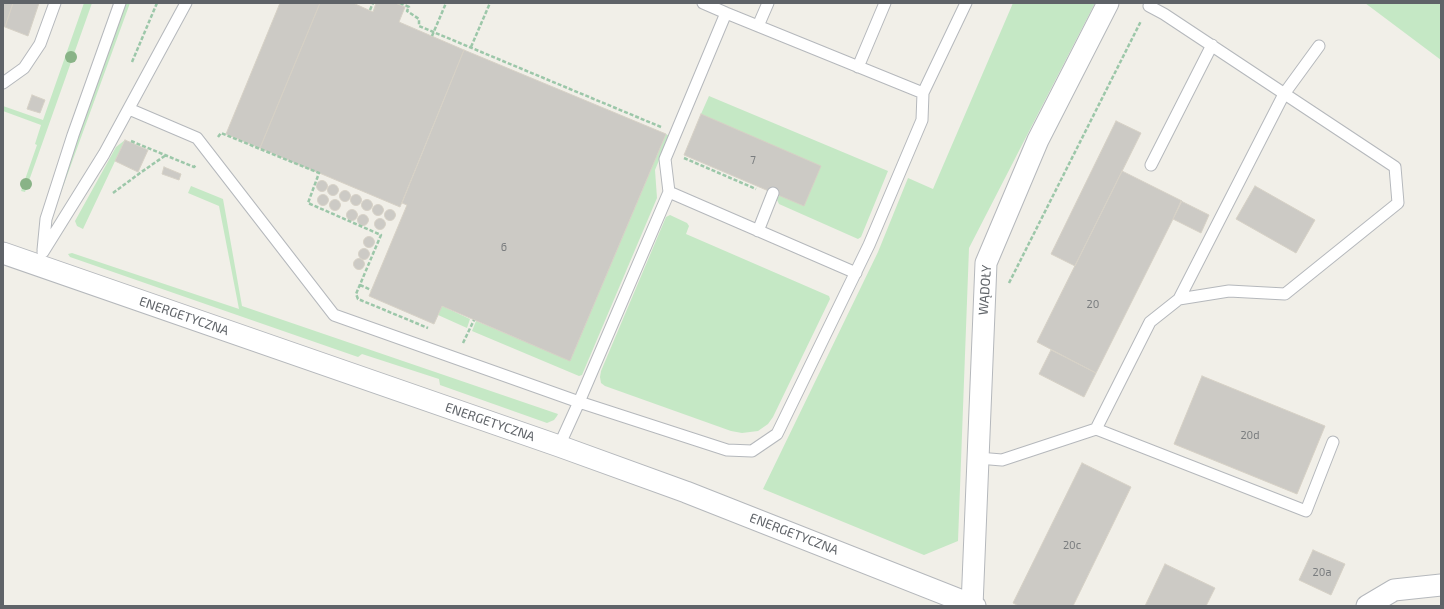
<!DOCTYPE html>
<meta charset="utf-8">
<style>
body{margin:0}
#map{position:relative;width:1444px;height:609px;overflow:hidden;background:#f1efe8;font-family:"Exo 2",sans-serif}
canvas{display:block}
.frame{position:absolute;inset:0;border:4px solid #5f6368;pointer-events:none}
</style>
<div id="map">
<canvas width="1444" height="609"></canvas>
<div class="frame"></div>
</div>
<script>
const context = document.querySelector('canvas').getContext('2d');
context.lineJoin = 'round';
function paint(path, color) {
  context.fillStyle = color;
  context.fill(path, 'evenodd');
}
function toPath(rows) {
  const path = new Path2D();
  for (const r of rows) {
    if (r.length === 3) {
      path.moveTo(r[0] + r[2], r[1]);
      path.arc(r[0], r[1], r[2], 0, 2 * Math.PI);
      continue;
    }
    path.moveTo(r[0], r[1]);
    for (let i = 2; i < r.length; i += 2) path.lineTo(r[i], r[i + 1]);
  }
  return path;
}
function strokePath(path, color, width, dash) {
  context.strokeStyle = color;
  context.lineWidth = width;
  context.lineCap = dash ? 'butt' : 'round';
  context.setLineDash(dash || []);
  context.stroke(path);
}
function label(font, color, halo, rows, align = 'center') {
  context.font = font + ' "Exo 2",sans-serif';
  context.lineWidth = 3;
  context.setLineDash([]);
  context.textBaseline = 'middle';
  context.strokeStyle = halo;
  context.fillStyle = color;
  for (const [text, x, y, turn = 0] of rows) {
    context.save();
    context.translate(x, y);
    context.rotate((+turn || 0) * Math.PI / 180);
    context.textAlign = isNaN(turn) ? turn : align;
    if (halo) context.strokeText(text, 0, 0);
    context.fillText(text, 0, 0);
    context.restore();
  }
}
const green = toPath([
 [84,3,92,3,25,192,21,191,37,145,35,144,41,125,3,111,3,106,43,120],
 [125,3,130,3,56,206,77,136],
 [1013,3,1095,3,969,248,958,541,924,555,763,489,878,252,908,178,933,189],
 [1365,3,1441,3,1441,60],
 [709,96,888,171,861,237,858,239,779,204,777,200,779,195,701,114],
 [666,134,669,136,655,170,657,198,582,375,579,376,472,331,476,321,570,360],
 [125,140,83,229,77,226,75,221,116,147],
 [191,186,223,199,242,306,558,414,557,416,554,420,547,423,440,385,439,379,362,354,358,357,70,257,68,254,72,253,239,309,219,206,188,193],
 [670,215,687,223,689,226,686,234,829,296,830,299,773,417,768,424,758,431,742,433,731,431,605,386,601,383,600,377,601,371,666,217],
 [442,306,470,319,467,328,438,315]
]);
const building = toPath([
 [3,3,13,3,5,27,3,26,3,3],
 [13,3,39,3,28,36,5,27,13,3],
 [280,3,320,3,260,148,226,134,280,3],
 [320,3,353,3,373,12,376,3,395,3,405,7,399,22,464,50,400,207,260,148,320,3],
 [464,50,666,134,570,361,442,306,434,324,369,296,407,205,402,203,464,50],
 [32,95,45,100,40,113,27,109,32,95],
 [701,114,821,166,804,206,684,155,701,114],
 [1116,121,1141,133,1075,266,1051,254,1116,121],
 [125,140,148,150,138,172,115,161,125,140],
 [164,167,181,174,179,180,162,174,164,167],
 [1122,171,1182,201,1096,373,1037,342,1122,171],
 [322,186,5.5],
 [333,190,5.5],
 [1255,186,1315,220,1296,253,1236,219,1255,186],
 [345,196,5.5],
 [323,200,5.5],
 [356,200,5.5],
 [335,205,5.5],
 [367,205,5.5],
 [1181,201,1209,215,1201,233,1173,219,1181,201],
 [378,210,5.5],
 [352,215,5.5],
 [390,215,5.5],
 [363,220,5.5],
 [380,224,5.5],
 [369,242,5.5],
 [364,254,5.5],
 [359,264,5.5],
 [1051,350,1096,373,1084,397,1039,374,1051,350],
 [1202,376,1325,426,1297,494,1174,444,1202,376],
 [1082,463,1131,487,1073,606,1019,606,1013,603,1082,463],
 [1313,550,1345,564,1331,595,1299,580,1313,550],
 [1165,564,1215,588,1206,606,1145,606,1165,564]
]);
const path = toPath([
 [400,3,409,7,407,11,419,19,419,26,661,127],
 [370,10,373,3],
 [432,36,446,3],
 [471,47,490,3],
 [132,62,157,3],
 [218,137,221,133,319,173,308,203,381,235,356,294,358,299,428,328],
 [131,141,194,167,196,165],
 [684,158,756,189],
 [113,193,140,173,166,155],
 [1009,283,1141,21],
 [360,285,371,290],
 [463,343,474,320]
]);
const lane = toPath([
 [758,26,768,3],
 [858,67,885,3],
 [3,83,24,68,40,44,55,3],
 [923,93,966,3],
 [129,109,197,138,334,315,579,402,727,450,752,451,777,434,869,245,922,120,923,93,726,13,703,3],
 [1151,165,1212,45],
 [669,192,856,273],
 [758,231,773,193],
 [43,250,46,219,73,135,120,3],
 [43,252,104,154,186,3],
 [1179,299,1284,94,1319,46],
 [1096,429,1150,322,1179,299,1229,291,1285,294,1398,203,1395,167,1164,14,1149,6],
 [559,446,579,402,669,192,665,159,726,13],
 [978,458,1002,460,1096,429,1306,511,1333,442]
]);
const street = toPath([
 [3,253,559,446,686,492,975,606],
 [972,606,986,263,1038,140,1108,3],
 [1367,606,1394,590,1441,585]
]);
const trees = [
 [71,57],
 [26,184]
];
const numberNames = [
 ["7",753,160],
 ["6",504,247],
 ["20",1093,304],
 ["20d",1250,435],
 ["20c",1072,545],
 ["20a",1322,572]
];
const streetNames = [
 ["WĄDOŁY",985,290,-86],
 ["ENERGETYCZNA",184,316,19],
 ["ENERGETYCZNA",490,422,19],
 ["ENERGETYCZNA",794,534,21]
];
paint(green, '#c5e8c5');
paint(building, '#cccac5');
strokePath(building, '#d6d1c6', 1);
strokePath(lane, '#b5b8bc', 13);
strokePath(street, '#b5b8bc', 23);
strokePath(path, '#9cc7a9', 2.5, [4, 2]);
strokePath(lane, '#fff', 11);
strokePath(street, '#fff', 21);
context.fillStyle = '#89b387';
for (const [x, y] of trees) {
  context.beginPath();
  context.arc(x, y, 6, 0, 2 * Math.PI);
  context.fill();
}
label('11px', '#7a7d7f', null, numberNames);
label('13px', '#5f6368', '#fff', streetNames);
</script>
